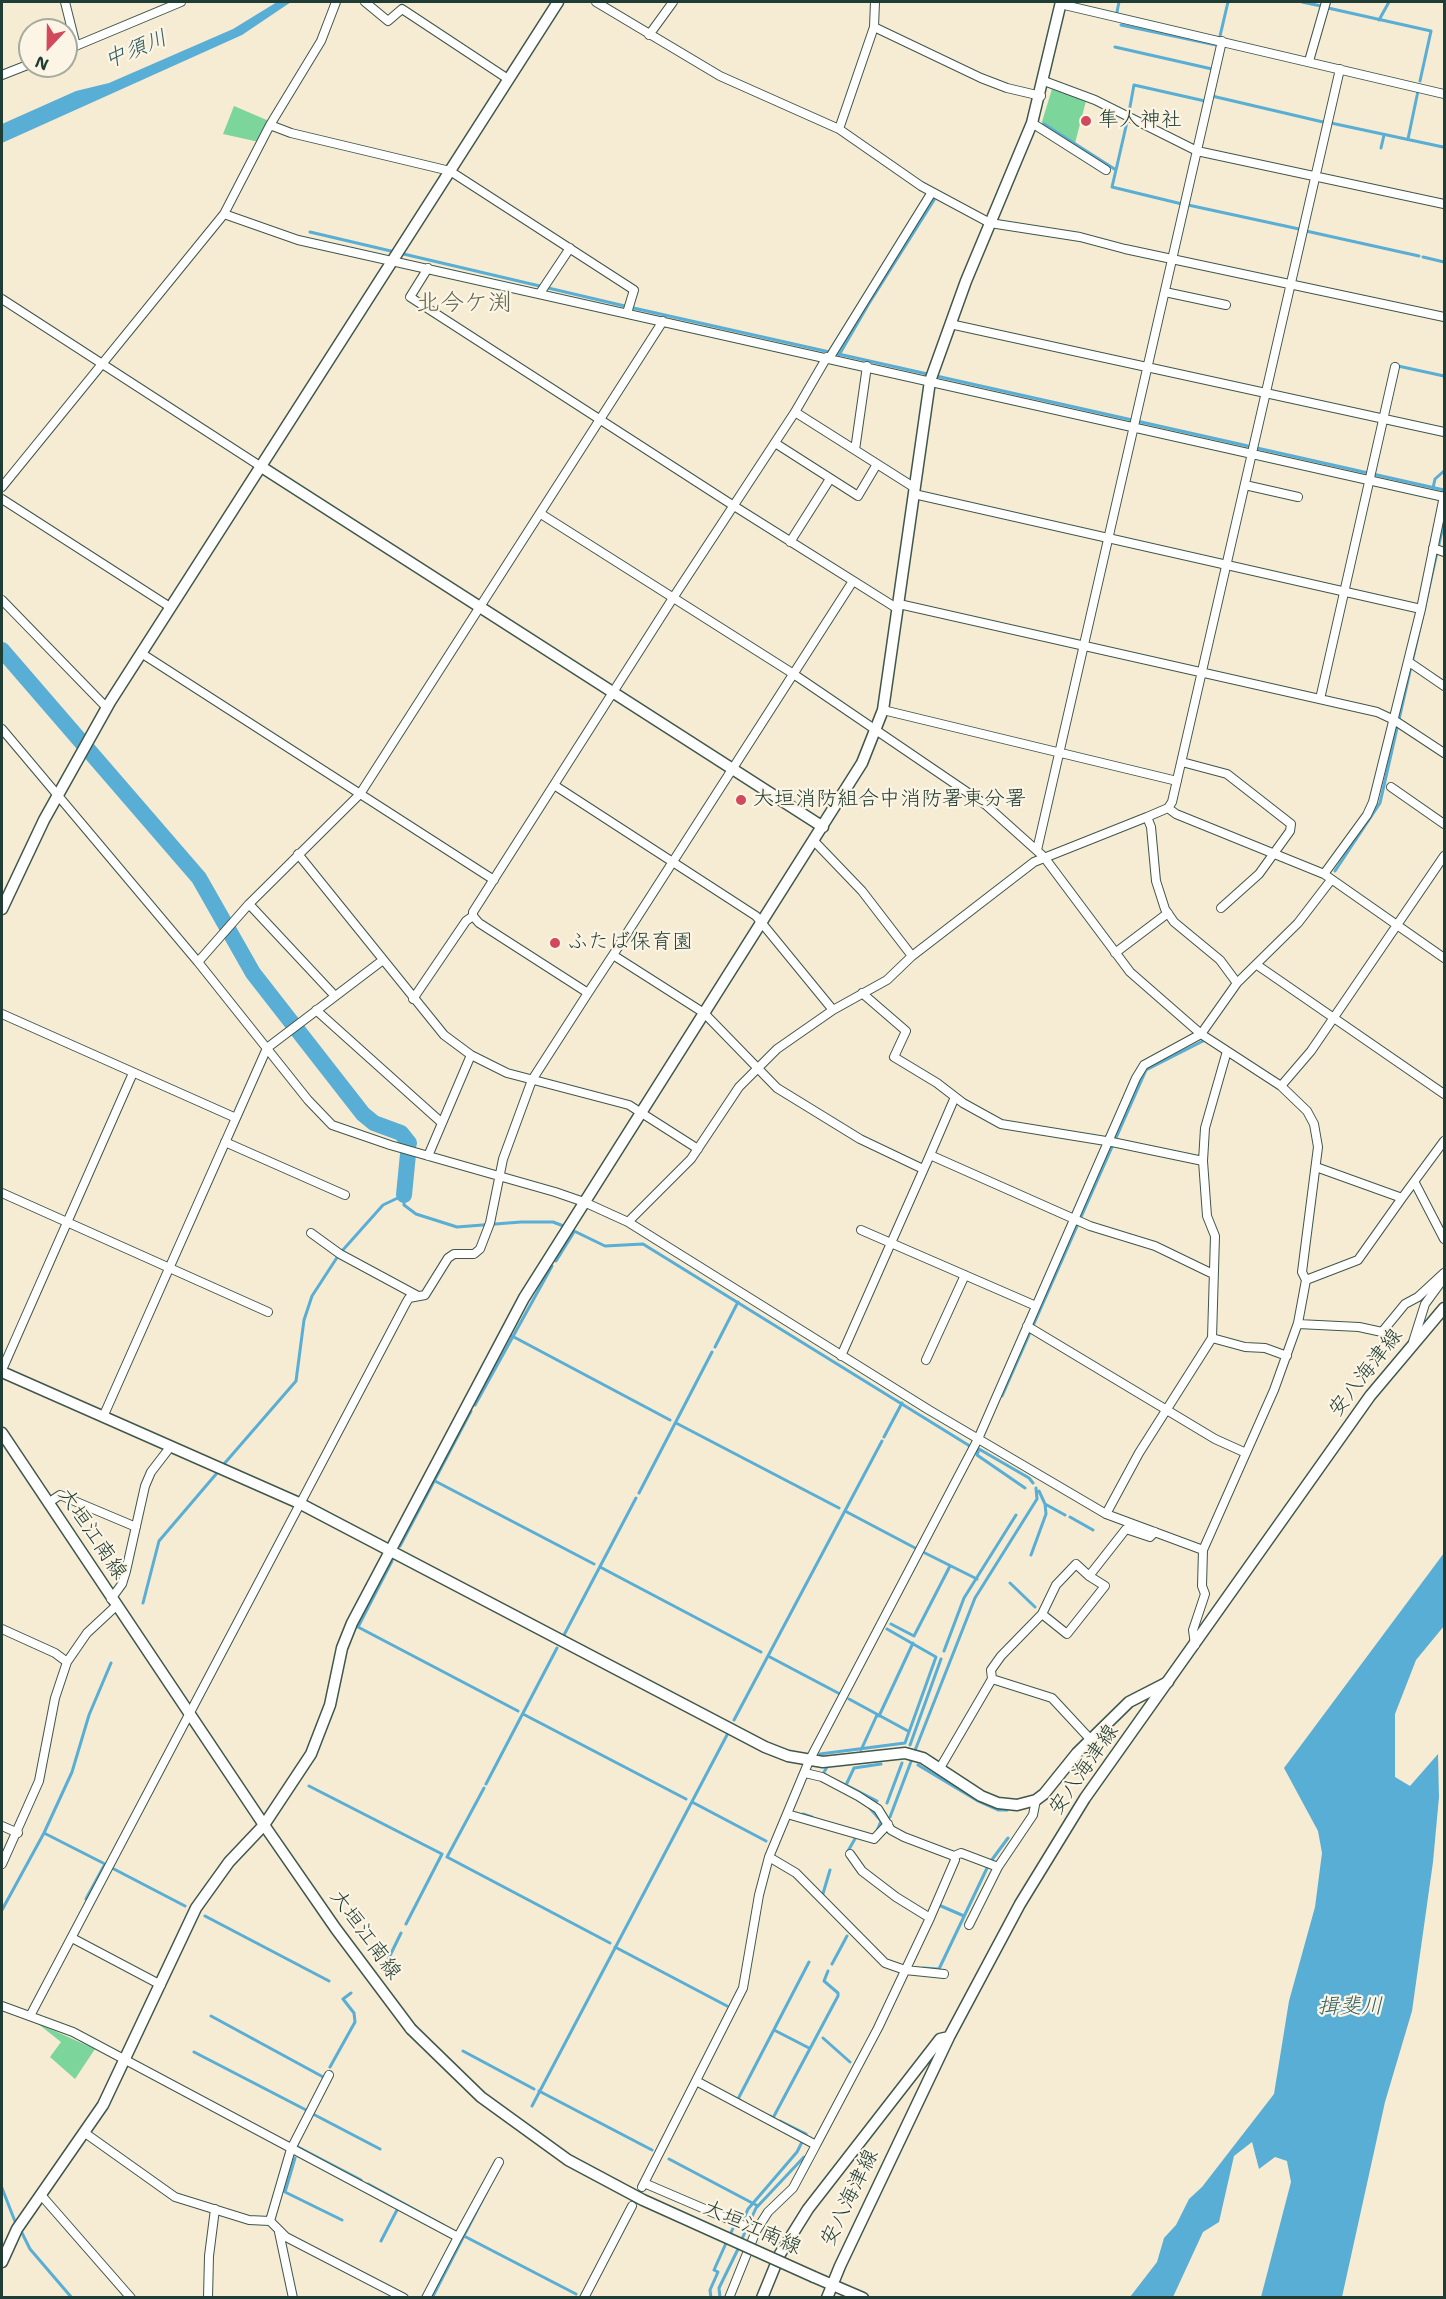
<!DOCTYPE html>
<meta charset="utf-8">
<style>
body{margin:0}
#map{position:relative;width:1446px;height:2299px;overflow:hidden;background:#f6ebd3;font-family:"Shantell Sans",sans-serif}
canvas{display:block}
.frame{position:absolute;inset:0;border:3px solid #1f3d34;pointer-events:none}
.north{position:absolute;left:18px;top:18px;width:60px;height:60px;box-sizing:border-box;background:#fcf5e5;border:2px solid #a4ab9e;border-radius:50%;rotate:202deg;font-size:16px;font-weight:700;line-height:24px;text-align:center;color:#1f3d34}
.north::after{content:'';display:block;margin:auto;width:21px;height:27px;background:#d1495b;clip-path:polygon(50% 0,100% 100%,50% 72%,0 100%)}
</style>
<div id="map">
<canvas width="1446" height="2299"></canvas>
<div class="frame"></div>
<div class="north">N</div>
</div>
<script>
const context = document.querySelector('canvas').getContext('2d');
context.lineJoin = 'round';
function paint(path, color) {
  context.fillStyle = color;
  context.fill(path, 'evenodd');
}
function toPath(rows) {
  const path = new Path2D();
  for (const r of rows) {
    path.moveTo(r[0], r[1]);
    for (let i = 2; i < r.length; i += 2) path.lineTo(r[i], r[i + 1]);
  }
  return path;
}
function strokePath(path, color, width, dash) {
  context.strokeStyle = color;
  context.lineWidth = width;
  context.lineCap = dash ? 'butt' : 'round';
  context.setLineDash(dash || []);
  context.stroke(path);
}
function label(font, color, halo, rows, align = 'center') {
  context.font = font + ' "Shantell Sans","Klee One",sans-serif';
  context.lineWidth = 4.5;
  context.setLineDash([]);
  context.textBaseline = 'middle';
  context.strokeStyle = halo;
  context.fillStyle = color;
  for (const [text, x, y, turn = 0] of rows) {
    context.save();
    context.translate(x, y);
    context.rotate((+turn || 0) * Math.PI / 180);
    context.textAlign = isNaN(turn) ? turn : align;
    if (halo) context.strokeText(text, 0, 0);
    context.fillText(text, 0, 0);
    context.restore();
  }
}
const green = toPath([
 [1052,89,1086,101,1074,147,1041,125],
 [234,106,269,121,259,142,223,134],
 [37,2023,95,2049,75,2079,50,2057,61,2042]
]);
const water = toPath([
 [277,2,291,2,242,35,2,143,2,124,76,91,109,83,233,29],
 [1444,1553,1444,1626,1416,1660,1395,1714,1395,1777,1410,1786,1438,1754,1439,1797,1433,1862,1412,2011,1385,2102,1342,2297,1261,2297,1291,2182,1287,2161,1275,2157,1259,2169,1252,2142,1234,2156,1219,2222,1203,2232,1173,2297,1130,2297,1157,2262,1164,2238,1176,2225,1189,2199,1202,2187,1274,2094,1289,2001,1315,1907,1322,1853,1318,1831,1284,1768]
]);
const stream = toPath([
 [1302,2,1321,6],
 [1328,8,1431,31,1420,81],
 [1117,12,1119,2],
 [1379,20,1389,2],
 [1121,25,1216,45],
 [1220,36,1228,2],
 [1115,47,1212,69],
 [1212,96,1323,122],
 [1129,112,1134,85,1205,101],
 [1331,123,1443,147],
 [1044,124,1116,170,1127,122],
 [1408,139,1418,91],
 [1381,148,1384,135],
 [1116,170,1112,187,1182,204],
 [1188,205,1299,229],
 [1306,231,1419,256],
 [310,232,629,307,1444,490],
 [1423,257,1444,262],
 [839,355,868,305,934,200],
 [1398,366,1444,376],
 [1433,488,1435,479,1444,471],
 [1335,871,1380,803,1444,522],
 [572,1230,605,1246,643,1244,973,1448,979,1449,1029,1478,1033,1483],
 [342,1251,383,1205,404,1195,404,1205,416,1214,457,1227,521,1222,553,1222,566,1227],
 [556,1261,574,1232],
 [512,1336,670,1420],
 [715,1347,738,1302],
 [1002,1396,1146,1070,1203,1041],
 [475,1405,552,1266],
 [676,1423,839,1508],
 [884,1437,902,1403],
 [979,1449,977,1455,1025,1488],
 [224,1464,296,1381,304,1320,312,1296,338,1256],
 [435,1481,594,1564],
 [1039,1491,1045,1504,1065,1515],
 [639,1493,712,1352],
 [845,1511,917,1549],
 [1070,1517,1093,1530],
 [400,1546,471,1411],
 [925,1553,977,1579],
 [1031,1555,1046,1514,1045,1504],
 [392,1561,358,1627,518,1711],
 [600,1567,761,1652],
 [1010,1583,1035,1607],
 [143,1603,159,1541,217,1473],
 [891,1624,914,1636,950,1566],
 [564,1635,636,1498],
 [944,1651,964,1598,1016,1515],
 [768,1656,840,1694],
 [849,1699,908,1731],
 [523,1714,686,1799],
 [879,1716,913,1643],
 [734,1720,882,1441],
 [910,1745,941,1659],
 [861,1750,877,1715],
 [914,1753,975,1598,1037,1499,1036,1488],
 [820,1754,905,1743,936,1657,887,1629],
 [918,1765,978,1801,998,1810,1007,1810],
 [826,1775,823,1774,827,1767],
 [837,1781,846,1785,854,1768,881,1764],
 [486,1784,557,1648],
 [846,1785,877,1801],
 [309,1786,442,1854,406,1924],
 [484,1788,447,1857,610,1943],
 [692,1802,766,1841],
 [887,1803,902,1763],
 [868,1806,881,1821,876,1833],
 [803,1814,812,1817],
 [890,1817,912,1759],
 [44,1833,105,1864,86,1899],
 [848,1851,856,1837],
 [991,1861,1008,1838],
 [112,1868,185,1906],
 [822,1897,830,1870],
 [941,1906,964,1916],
 [2,1910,44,1833,72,1772,89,1715,111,1663],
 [205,1916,329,1981],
 [615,1947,727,2006],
 [832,1964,847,1936],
 [923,1968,939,1969,988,1866],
 [383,1970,401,1933],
 [211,2016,325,2078],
 [776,2031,809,2048],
 [823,2038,850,2062],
 [463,2051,534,2089],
 [194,2052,308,2111],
 [330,2067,355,2022,354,2013,343,1999,351,1993],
 [539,2091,652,2150],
 [740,2100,738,2099,809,1962],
 [532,2106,727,1735],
 [313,2114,380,2149],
 [770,2116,773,2118,838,1996,838,1993,824,1981,828,1971],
 [780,2121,806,2134],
 [298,2143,296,2146,361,2180],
 [295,2158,285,2192,342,2220],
 [669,2159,758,2206],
 [368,2184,443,2225],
 [2,2188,16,2224],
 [738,2218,745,2216,748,2209,797,2152,802,2142],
 [21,2231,30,2249,72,2298],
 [730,2235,734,2226],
 [464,2236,576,2294],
 [381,2241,397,2210],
 [741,2241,756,2208,804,2157],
 [432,2298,489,2187],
 [711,2298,710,2290,718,2272,714,2270,727,2241],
 [720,2298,719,2288,739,2247]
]);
const river = toPath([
 [2,650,199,878,253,973,363,1114,374,1123,401,1133,409,1143],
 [404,1195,408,1154]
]);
const minor = toPath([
 [65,2,76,46],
 [365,2,388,21,402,9,508,79],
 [596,2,720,76,839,129,921,186,990,223,1080,237,1125,249,1444,317],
 [1060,4,1444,94],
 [874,27,981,78,1007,88,1041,96],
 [649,35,673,2],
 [66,50,181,2],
 [1309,61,1326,2],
 [2,75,30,64],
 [1044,81,1095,100,1197,151,1444,204],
 [1032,123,1106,170],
 [270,125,291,133,450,171,634,290,627,313],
 [839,129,874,27,875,2],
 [224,214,298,240,1444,497],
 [428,268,410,297,734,506,898,609],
 [1165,292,1226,305],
 [540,293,570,248],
 [2,299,260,466],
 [950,324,1444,432],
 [830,357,932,192],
 [795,412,915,488],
 [775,443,858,496,877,464],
 [855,450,867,366],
 [1245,485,1298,497],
 [2,487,224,214,270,125,321,41,336,2],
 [914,494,1421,609],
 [2,499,170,607],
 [541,514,792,673,986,805,1044,857,1130,972,1201,1034,1281,1086,1307,1111,1314,1124,1318,1147,1302,1272,1306,1280,1298,1323,1274,1390,1203,1550,1202,1586,1205,1594,1193,1630,1195,1645],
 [790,542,830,479],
 [1433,548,1444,552],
 [2,600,107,708],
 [899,604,1377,712,1394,720,1444,753],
 [141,653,494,880],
 [1409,662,1444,686],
 [1320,699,1395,367],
 [883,710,1177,781],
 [2,729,198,962,308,1100,332,1125,390,1145,555,1192,584,1202,628,1222,929,1410,1106,1514,1203,1550],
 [1182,762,1227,774,1291,824,1290,831,1259,874,1221,908],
 [554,785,756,916,833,1010],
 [1391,787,1444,824],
 [1168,808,1176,814,1324,874,1444,958],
 [814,841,862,891,912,956],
 [1037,850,1222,41],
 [298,854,444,1035,471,1055,507,1073,629,1105,698,1149],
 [1324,874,1367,815,1373,802,1421,609,1444,496],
 [249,904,335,996],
 [473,916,479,923,588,993,613,955,704,1013,777,1088,860,1139,923,1169],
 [1115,953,1168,913],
 [613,955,853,581],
 [198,962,249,904,360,794,663,321],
 [1257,965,1444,1094],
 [1237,983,1298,923,1331,880],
 [862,993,906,1031,894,1057,937,1083,963,1103,1001,1124,1112,1142,1203,1161],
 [413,999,466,921,473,916,473,912,673,598,795,412,827,357],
 [316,1010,442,1123],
 [2,1014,236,1118,103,1417],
 [1227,1051,1205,1128,1203,1161,1207,1216,1215,1236,1212,1338,1245,1347,1265,1348,1287,1356],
 [1281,1086,1311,1051,1444,856],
 [236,1118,267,1048,383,960],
 [225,1142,345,1195],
 [930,1155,955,1097],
 [428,1156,471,1055],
 [1316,1167,1402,1198,1444,1141],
 [1415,1183,1444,1239],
 [2,1193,268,1312],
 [628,1222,691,1159,739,1087,777,1049,833,1010,887,980,912,956,1034,862,1147,817,1168,808,1172,802,1340,69],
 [861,1230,1036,1306],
 [311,1233,340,1254,418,1296],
 [1306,1280,1358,1260,1402,1198],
 [1298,1324,1359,1327,1382,1332,1405,1304,1418,1297,1444,1273],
 [1027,1326,1215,1439,1246,1453],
 [1413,1342,1425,1304,1444,1278],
 [841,1356,930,1155,1090,1226,1155,1246,1213,1274],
 [926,1360,965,1275],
 [2,1370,133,1073],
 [48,1503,60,1495,136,1527],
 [1106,1514,1139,1453,1212,1338],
 [111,1599,122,1584,126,1571,145,1486,151,1472,171,1446],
 [1042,1614,1067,1634,1105,1586,1089,1576,1126,1529,1150,1537,1155,1532],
 [2,1629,55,1653,67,1662],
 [992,1679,1052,1698,1091,1740],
 [940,1768,992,1679,991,1670,1001,1656,1042,1614,1056,1585,1076,1564,1089,1576],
 [805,1773,822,1777,858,1796,878,1809,891,1830,904,1837,954,1856,961,1853,998,1867],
 [787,1814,874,1839,888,1824],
 [2,1826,18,1833],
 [850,1854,862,1871,896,1897,930,1918],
 [769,1857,796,1873,885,1963,905,1970,944,1974],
 [2,1864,39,1781,55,1698,67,1662,87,1633,116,1606],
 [969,1925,998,1867,1033,1815,1036,1800],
 [72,1938,161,1985],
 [2,2006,73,2032,458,2237,426,2298],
 [30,2016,406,1303,409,1298,425,1295,448,1258,454,1254,474,1254,480,1249,490,1223,503,1159,532,1080,588,993],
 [698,2082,816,2145,878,2028,930,1918,955,1860,954,1856],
 [85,2133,175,2197,249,2220,270,2221,286,2237,404,2298],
 [644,2183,756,2231],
 [642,2187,743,1988,759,1895,769,1857,809,1761,978,1439,1136,1078,1144,1065,1201,1034,1237,983,1220,960,1174,922,1165,909,1156,881,1151,827,1147,817],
 [41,2195,131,2298],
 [270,2221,291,2149,329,2075],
 [279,2232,293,2298],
 [458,2237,499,2162],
 [208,2298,209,2256,215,2209],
 [584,2298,632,2206],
 [729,2298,756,2231,768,2212,793,2188,816,2145]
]);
const tertiary = toPath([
 [260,466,823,827],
 [2,909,44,820,110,702,558,2],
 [2,1372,299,1503,765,1747,788,1756,823,1762,905,1753,923,1758,981,1796,998,1803,1017,1805,1036,1800,1044,1794,1077,1753,1129,1702,1168,1682],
 [2,2262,17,2229,103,2105,196,1908,229,1862,264,1825,311,1754,330,1705,342,1648,352,1623,524,1298,862,763,883,710,930,381,966,281,1032,123,1061,2]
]);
const secondary = toPath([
 [2,1433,264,1825,336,1929,411,2029],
 [814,2277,863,2298],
 [762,2298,780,2254,808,2209,940,2039,949,2037],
 [827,2298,840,2266,949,2037,1020,1904,1085,1798,1370,1396,1444,1308]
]);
const secondaryBridge = toPath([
 [411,2029,481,2097,568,2160,643,2200,814,2277]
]);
const markers = [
 [1086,121,6,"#d1495b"],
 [741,800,6,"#d1495b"],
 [555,943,6,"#d1495b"]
];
const poiNames = [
 ["隼人神社",1098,121],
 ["大垣消防組合中消防署東分署",753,800],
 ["ふたば保育園",567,943]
];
const streetNames = [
 ["安八海津線",1366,1373,-52],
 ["大垣江南線",92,1534,56],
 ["安八海津線",1084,1770,-55],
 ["大垣江南線",365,1935,54],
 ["安八海津線",850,2198,-64],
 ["大垣江南線",752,2228,24]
];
const waterNames = [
 ["中須川",136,50,-22],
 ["揖斐川",1350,2007]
];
const quarterNames = [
 ["北今ケ渕",464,304]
];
paint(green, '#7cd69c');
paint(water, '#59aed5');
strokePath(stream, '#59aed5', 3);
strokePath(river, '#59aed5', 16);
strokePath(minor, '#3f574c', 10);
strokePath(tertiary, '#3f574c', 13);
strokePath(secondary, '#3f574c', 13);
strokePath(minor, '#fff', 8);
strokePath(tertiary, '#fff', 10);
strokePath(secondary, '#fff', 10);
strokePath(secondaryBridge, '#3f574c', 13, []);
strokePath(secondaryBridge, '#fff', 10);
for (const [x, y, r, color] of markers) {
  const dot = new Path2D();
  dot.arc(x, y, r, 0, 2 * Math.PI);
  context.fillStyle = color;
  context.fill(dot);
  strokePath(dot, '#fcf5e5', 2);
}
label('21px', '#1f3d34', '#fcf5e5', poiNames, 'left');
label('21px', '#1f3d34', '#fcf5e5', streetNames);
label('italic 22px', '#305f64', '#fcf5e5', waterNames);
label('24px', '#5f6652', '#fcf5e5', quarterNames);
</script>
